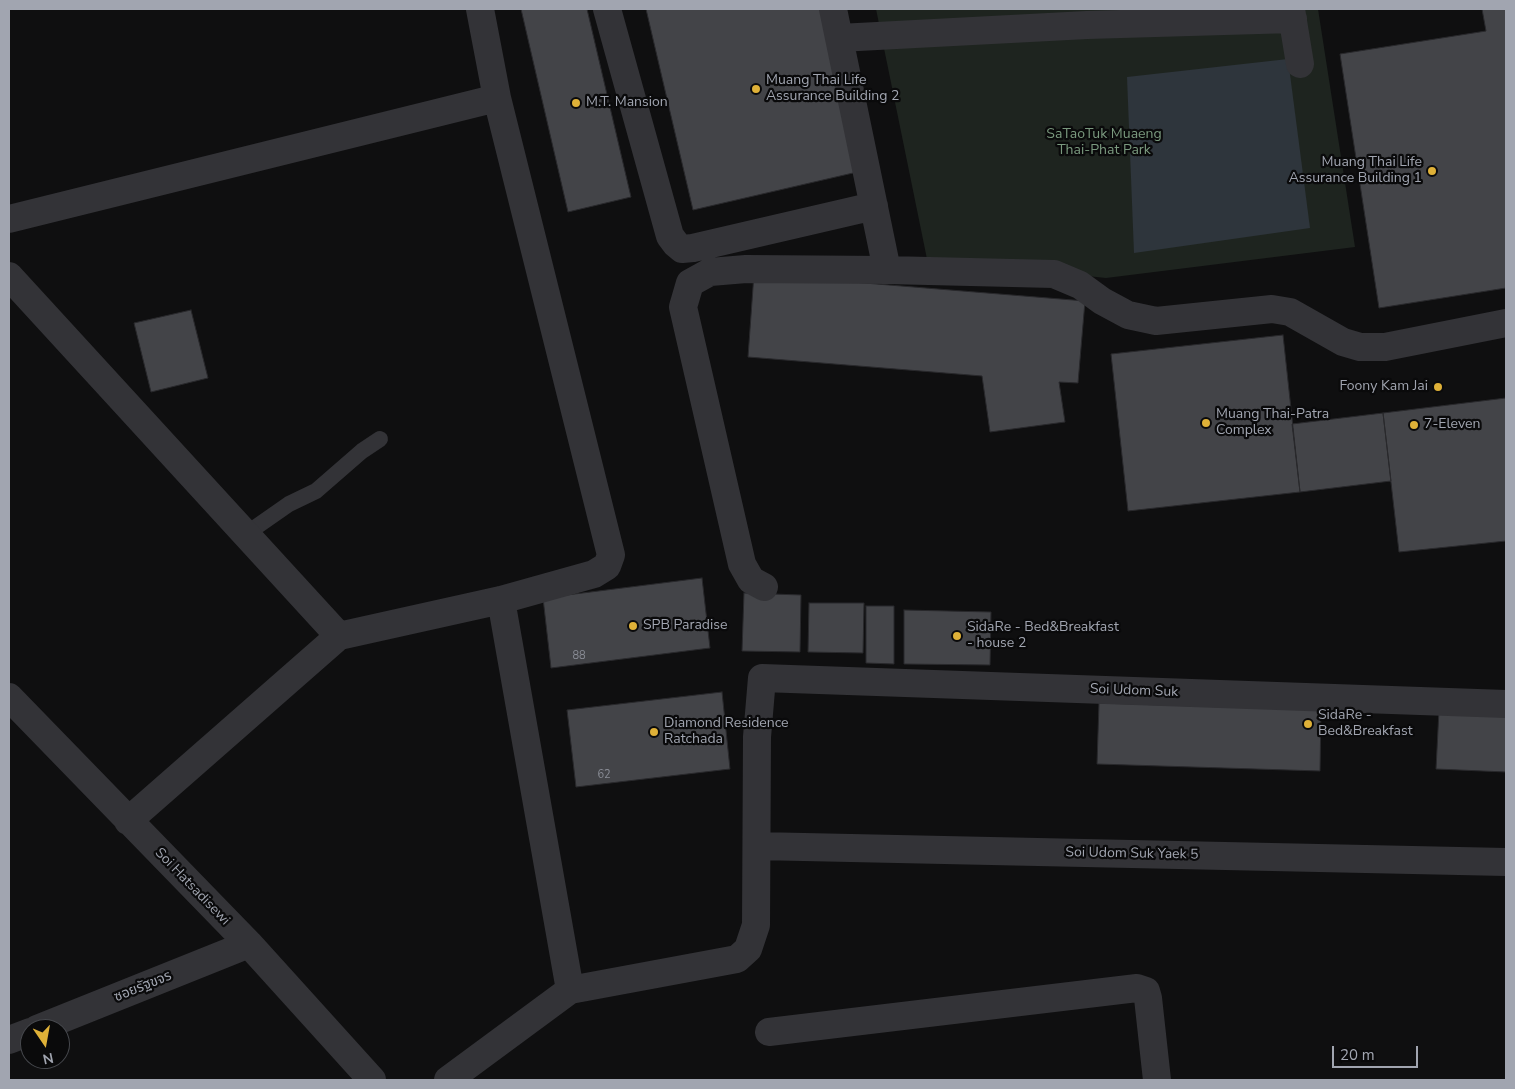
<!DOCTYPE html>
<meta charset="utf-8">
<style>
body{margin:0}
#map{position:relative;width:1515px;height:1089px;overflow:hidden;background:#0f0f10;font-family:"Nunito Sans",sans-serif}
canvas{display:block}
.frame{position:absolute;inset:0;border:10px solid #a1a5b0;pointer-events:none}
.north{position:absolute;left:20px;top:1019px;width:50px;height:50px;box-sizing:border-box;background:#0a0a0b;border:1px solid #46484d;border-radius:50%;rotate:168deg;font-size:14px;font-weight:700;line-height:20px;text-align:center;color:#a1a5b0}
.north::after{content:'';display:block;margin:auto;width:18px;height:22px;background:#dfb138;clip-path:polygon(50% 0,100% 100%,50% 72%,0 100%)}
.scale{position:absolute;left:1332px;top:1046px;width:86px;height:22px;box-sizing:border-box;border:2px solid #a1a5b0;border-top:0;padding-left:6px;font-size:15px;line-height:18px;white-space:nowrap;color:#a1a5b0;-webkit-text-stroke:4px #0a0a0b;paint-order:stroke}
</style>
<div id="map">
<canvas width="1515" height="1089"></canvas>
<div class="frame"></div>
<div class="north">N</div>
<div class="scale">20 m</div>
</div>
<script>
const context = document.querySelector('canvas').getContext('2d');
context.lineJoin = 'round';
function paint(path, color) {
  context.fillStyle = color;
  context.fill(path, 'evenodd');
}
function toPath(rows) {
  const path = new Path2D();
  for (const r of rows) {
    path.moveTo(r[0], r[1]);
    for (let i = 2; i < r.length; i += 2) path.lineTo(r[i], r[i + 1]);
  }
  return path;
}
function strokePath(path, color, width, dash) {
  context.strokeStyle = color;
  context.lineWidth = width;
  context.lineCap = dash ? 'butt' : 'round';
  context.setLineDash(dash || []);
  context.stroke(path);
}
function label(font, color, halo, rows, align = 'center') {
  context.font = font + ' "Nunito Sans","Noto Sans Thai",sans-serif';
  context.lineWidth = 4.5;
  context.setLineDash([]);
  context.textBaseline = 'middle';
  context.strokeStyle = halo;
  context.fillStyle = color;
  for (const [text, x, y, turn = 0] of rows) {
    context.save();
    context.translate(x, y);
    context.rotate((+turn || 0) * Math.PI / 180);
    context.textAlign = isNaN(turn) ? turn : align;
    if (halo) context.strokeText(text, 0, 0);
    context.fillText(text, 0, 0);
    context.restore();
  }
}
const green = toPath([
 [876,9,1318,9,1355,247,1106,278,927,259]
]);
const water = toPath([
 [1288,59,1310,228,1134,253,1127,77]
]);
const building = toPath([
 [521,9,587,9,631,197,568,212,521,9],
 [646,9,829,9,866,170,693,210,646,9],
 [1482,9,1506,9,1506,288,1379,308,1340,54,1486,31,1482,9],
 [754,274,1085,301,1078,383,1059,382,1065,422,990,432,982,376,748,357,754,274],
 [191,310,208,378,151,392,134,323,191,310],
 [1283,335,1300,492,1128,511,1111,354,1283,335],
 [1506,398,1506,541,1399,552,1383,413,1506,398],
 [1383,413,1391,481,1300,492,1292,424,1383,413],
 [702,578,710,648,551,668,543,598,702,578],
 [744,593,801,595,800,652,742,651,744,593],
 [809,603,864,603,863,653,808,652,809,603],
 [866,606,894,606,894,664,866,663,866,606],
 [904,610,991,612,990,665,904,664,904,610],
 [722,692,730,769,576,787,567,710,722,692],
 [1099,703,1321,710,1320,771,1097,764,1099,703],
 [1439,710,1506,713,1506,772,1436,769,1439,710]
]);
const lane = toPath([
 [246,534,289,504,316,491,362,451,380,439]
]);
const street = toPath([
 [607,9,670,236,676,244,682,249,693,248,874,206],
 [833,9,887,270,1054,274,1080,285,1102,301,1128,315,1156,321,1272,309,1290,312,1343,342,1360,347,1385,347,1506,323],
 [1291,9,1300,64],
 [839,38,1087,25,1293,19],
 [9,219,497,98],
 [9,276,339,636],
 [764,587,751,580,742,564,683,307,690,283,710,272,746,269,887,270],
 [501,600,570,990],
 [9,697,249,944,372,1080],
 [128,821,339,636,501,600,594,574,607,566,611,555,497,98,480,9],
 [757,846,1506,862],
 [37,1029,249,944],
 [769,1032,1137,988,1146,991,1148,998,1157,1080],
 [9,1040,30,1032],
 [448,1080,570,990,737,959,748,949,756,925,757,737,762,678,1506,704]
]);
const markers = [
 [756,89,5,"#dfb138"],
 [576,103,5,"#dfb138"],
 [1432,171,5,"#dfb138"],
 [1438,387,5,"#dfb138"],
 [1206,423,5,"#dfb138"],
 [1414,425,5,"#dfb138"],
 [633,626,5,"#dfb138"],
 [957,636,5,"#dfb138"],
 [1308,724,5,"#dfb138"],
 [654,732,5,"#dfb138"]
];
const numberNames = [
 ["88",579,656],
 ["62",604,775]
];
const poiNames = [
 ["Muang Thai Life",766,81],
 ["Assurance Building 2",766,97],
 ["M.T. Mansion",586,103],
 ["Muang Thai Life",1422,163,"right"],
 ["Assurance Building 1",1422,179,"right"],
 ["Foony Kam Jai",1428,387,"right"],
 ["Muang Thai-Patra",1216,415],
 ["Complex",1216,431],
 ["7-Eleven",1424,425],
 ["SPB Paradise",643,626],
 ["SidaRe - Bed&Breakfast",967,628],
 ["- house 2",967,644],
 ["SidaRe -",1318,716],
 ["Bed&Breakfast",1318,732],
 ["Diamond Residence",664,724],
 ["Ratchada",664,740]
];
const parkNames = [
 ["SaTaoTuk Muaeng",1104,135],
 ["Thai-Phat Park",1104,151]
];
const streetNames = [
 ["Soi Udom Suk",1134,691,2],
 ["Soi Udom Suk Yaek 5",1132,854,1],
 ["Soi Hatsadisewi",192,887,46],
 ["ซอยรัฐขจร",143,987,-22]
];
paint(green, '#1e241f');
paint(water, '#2e353c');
paint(building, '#434448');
strokePath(building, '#29292c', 1);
strokePath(lane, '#333337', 16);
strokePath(street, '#333337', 28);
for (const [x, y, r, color] of markers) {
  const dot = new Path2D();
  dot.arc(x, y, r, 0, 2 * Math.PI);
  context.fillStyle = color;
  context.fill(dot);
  strokePath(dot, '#0a0a0b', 2);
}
label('11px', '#8a8d96', null, numberNames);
label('14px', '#a1a5b0', '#0a0a0b', poiNames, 'left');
label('14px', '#7a997e', '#0a0a0b', parkNames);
label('14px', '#a1a5b0', '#0a0a0b', streetNames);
</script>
